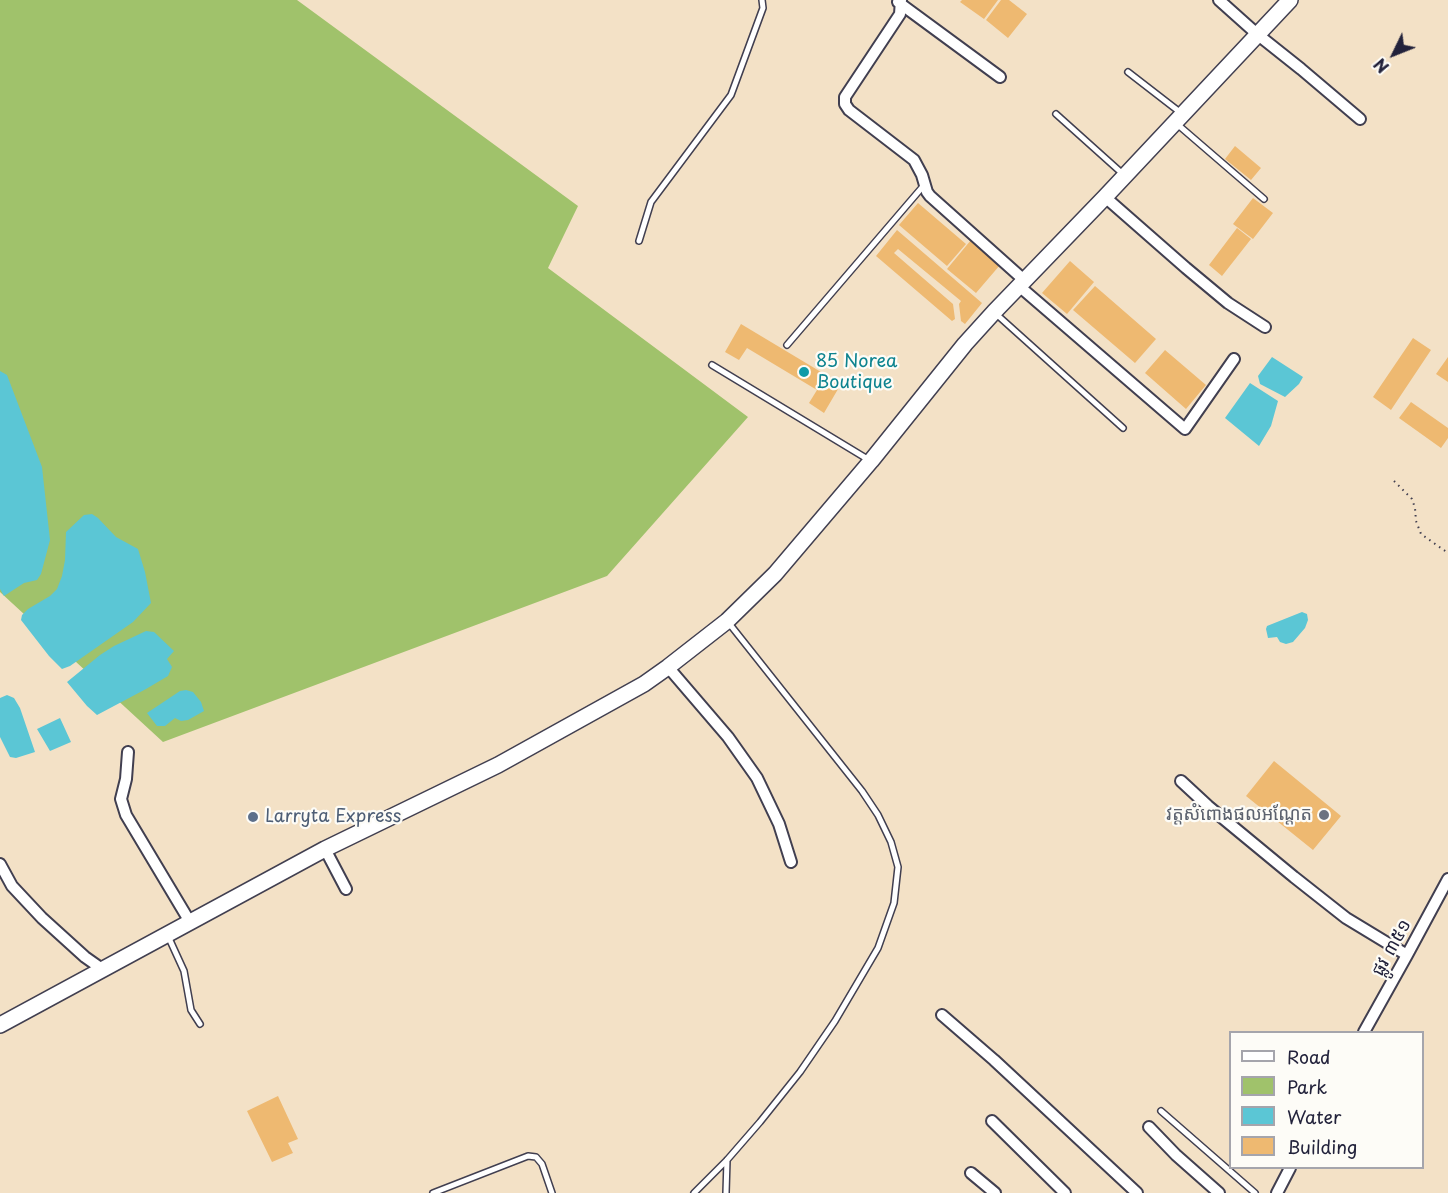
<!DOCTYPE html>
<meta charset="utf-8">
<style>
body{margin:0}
#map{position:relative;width:1448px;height:1193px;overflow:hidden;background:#f3e1c6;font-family:"Playpen Sans",sans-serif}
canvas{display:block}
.legend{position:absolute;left:1229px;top:1031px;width:195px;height:138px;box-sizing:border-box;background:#fdfcf7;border:2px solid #a5a5ac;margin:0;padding:8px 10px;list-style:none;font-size:18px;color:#22223b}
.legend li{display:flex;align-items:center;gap:12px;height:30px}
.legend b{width:30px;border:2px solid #a5a5ac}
.north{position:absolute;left:1364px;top:24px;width:60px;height:60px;-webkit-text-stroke:4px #fdfcf7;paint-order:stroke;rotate:227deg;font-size:16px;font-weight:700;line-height:24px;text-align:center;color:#22223b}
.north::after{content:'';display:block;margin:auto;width:21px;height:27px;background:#22223b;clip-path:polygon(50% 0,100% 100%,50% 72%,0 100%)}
</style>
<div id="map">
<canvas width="1448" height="1193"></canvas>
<ul class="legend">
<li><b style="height:8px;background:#fff"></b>Road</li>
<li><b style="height:16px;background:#a0c26b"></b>Park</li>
<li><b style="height:16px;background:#5bc6d5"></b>Water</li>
<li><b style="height:16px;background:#eeb971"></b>Building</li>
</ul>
<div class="north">N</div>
</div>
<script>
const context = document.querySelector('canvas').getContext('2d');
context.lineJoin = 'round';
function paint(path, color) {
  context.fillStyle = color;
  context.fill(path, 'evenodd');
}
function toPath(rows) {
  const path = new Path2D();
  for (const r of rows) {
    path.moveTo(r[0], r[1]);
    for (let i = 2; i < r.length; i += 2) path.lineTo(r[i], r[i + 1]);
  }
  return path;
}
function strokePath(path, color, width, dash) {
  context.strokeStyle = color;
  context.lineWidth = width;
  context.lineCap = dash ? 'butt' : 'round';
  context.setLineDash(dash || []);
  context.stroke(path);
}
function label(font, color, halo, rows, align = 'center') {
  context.font = font + ' "Playpen Sans","Noto Sans Khmer",sans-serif';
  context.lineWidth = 4.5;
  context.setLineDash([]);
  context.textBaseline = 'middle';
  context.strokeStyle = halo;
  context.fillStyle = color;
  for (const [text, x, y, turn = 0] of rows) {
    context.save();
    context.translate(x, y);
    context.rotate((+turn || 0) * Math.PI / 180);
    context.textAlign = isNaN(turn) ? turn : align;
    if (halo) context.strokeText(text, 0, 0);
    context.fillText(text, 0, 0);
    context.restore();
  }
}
const green = toPath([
 [0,0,297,0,578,206,548,268,748,417,607,576,163,742,0,592]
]);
const water = toPath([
 [1272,357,1303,377,1299,384,1285,397,1260,384,1258,376],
 [0,371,7,375,42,467,50,540,41,574,37,580,24,583,4,596,0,589],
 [1250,383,1278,401,1271,426,1259,446,1225,418],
 [92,514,98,518,116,537,138,549,145,572,151,603,133,622,70,666,62,669,49,656,21,620,22,615,28,609,50,596,57,589,62,576,65,560,66,532,84,515],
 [1302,612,1307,614,1308,620,1305,628,1293,642,1286,644,1280,642,1277,637,1268,638,1266,629,1267,626],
 [146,631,154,632,174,651,167,659,172,667,168,676,146,689,97,715,87,706,67,682,100,655,114,646],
 [186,690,193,692,201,702,204,711,188,720,181,721,175,718,165,726,157,726,147,713,180,691],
 [7,695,14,698,20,708,35,752,16,758,10,757,0,737,0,698],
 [60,718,71,742,50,751,37,729]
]);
const building = toPath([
 [962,0,998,0,984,19,960,2],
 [1001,0,1009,0,1027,14,1008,38,986,20],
 [1235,146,1261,168,1251,180,1225,159],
 [1253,198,1273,213,1253,239,1233,224],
 [918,203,966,244,947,266,899,225],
 [1237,228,1251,239,1222,276,1209,265],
 [897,230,982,303,965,324,961,321,959,304,961,301,898,249,894,253,953,304,955,319,952,321,876,256],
 [971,240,1000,265,976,293,947,269],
 [1070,261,1094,282,1067,314,1042,293],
 [1095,286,1156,339,1135,363,1073,310],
 [741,324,841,384,824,413,809,403,817,390,747,348,739,360,725,352],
 [1413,338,1431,350,1391,410,1373,397],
 [1165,350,1206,385,1186,409,1145,373],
 [1448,357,1448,382,1436,374],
 [1411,402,1448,428,1448,438,1441,448,1399,418],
 [1274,761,1341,816,1313,850,1246,796],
 [278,1096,298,1139,288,1143,293,1153,272,1162,247,1111]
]);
const path = toPath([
 [1394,481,1412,499,1415,508,1416,521,1421,534,1448,553]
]);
const lane = toPath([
 [1128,72,1181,113],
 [1056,114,1124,175],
 [1177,124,1264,199],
 [639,241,651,202,731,95,763,8,762,0],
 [995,313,1123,428],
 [787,345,925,184],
 [712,365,869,460],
 [168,936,184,971,191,1010,200,1024],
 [1161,1111,1255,1193],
 [433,1193,528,1156,536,1157,542,1164,552,1193],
 [694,1193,727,1160,760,1122,800,1072,835,1021,878,948,894,903,898,867,891,842,878,815,862,791,728,622],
 [726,1193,727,1160]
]);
const street = toPath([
 [901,0,900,14,845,97,845,104,849,110,914,160,922,175,927,192,930,196,1024,280],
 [1219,0,1257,34,1301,69,1360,119],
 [898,2,1000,77],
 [1105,197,1186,268,1228,303,1265,327],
 [1019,286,1185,429,1234,359],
 [668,667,728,737,757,778,779,824,791,862],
 [128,752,126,779,121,799,126,815,190,922],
 [1181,781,1208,806,1294,877,1346,918,1407,955],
 [325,849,346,889],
 [0,864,12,886,42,918,85,957,102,969],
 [942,1015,994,1060,1137,1193],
 [1364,1032,1407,955,1448,879],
 [992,1121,1065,1193],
 [1149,1127,1176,1155,1219,1193],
 [971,1173,995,1193],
 [1277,1193,1290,1168]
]);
const secondary = toPath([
 [0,1025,325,849,498,765,644,684,668,667,727,621,775,574,871,461,965,344,994,312,1105,197,1290,0]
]);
const markers = [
 [804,372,6,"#0f9aa8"],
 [1324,815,6,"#6b7280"],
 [253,817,6,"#5c6f8a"]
];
const cultureNames = [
 ["85 Norea",816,362],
 ["Boutique",816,383]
];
const worshipNames = [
 ["វត្តសំពោងផលអណ្តែត",1312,815]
];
const serviceNames = [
 ["Larryta Express",265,817]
];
const streetNames = [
 ["ផ្លូវ ៣៥១",1392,948,-61]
];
paint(green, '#a0c26b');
paint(water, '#5bc6d5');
paint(building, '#eeb971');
strokePath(lane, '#413f50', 8);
strokePath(street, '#413f50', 14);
strokePath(secondary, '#413f50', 18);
strokePath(path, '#413f50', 2, [1.5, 4.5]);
strokePath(lane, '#fff', 5);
strokePath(street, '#fff', 10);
strokePath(secondary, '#fff', 15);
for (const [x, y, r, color] of markers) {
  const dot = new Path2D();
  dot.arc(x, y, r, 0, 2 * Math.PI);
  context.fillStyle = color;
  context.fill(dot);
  strokePath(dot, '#fdfcf7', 2);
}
label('18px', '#0d838f', '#fdfcf7', cultureNames, 'left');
label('18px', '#5b616d', '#fdfcf7', worshipNames, 'right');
label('18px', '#4e5e75', '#fdfcf7', serviceNames, 'left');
label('18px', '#22223b', '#fdfcf7', streetNames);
</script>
